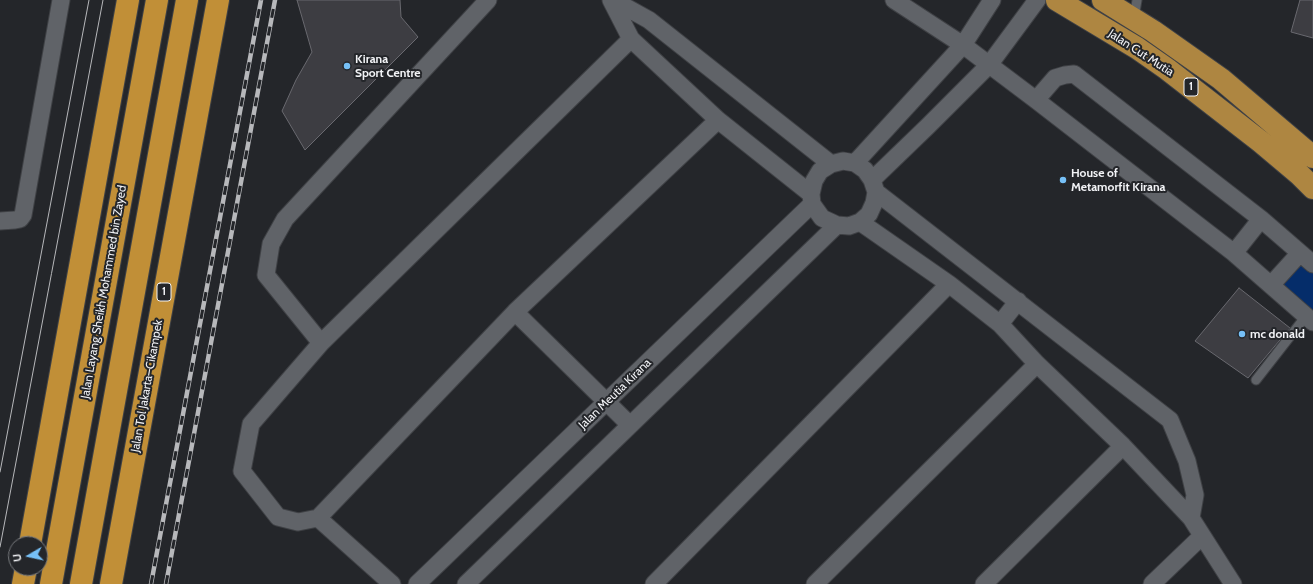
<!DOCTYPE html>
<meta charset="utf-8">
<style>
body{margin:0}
#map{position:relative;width:1313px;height:584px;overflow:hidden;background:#24262a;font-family:Cabin,sans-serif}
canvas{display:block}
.north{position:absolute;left:8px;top:536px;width:40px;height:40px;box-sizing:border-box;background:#24262a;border:1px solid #76787c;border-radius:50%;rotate:261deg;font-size:11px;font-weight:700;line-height:16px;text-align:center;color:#f2f3f6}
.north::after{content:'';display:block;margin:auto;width:14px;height:18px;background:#76c0f7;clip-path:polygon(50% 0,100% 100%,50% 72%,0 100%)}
</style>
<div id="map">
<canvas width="1313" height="584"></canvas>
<div class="north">U</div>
</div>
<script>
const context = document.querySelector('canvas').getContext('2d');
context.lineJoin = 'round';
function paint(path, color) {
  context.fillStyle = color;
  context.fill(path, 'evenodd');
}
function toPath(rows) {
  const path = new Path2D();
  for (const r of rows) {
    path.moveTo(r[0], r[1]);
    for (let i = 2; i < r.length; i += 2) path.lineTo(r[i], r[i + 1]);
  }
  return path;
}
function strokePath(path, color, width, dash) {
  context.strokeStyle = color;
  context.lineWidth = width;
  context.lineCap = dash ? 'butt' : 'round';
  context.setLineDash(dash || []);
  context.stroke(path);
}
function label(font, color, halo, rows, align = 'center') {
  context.font = font + ' Cabin,sans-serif';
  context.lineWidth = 4;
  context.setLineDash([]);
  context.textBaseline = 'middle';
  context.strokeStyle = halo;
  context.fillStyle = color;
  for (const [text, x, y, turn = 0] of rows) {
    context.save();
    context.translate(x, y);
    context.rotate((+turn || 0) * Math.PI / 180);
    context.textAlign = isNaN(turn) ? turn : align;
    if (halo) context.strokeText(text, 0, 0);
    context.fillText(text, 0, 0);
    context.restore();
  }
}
const green = toPath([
 [1300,253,1313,264,1313,324,1271,285]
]);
const building = toPath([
 [297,0,400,0,401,17,418,37,305,150,282,111,296,80,312,52,297,0],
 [1300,0,1313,0,1313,38,1291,32,1300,0],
 [1239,288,1290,328,1248,378,1195,341,1239,288]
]);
const service = toPath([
 [1134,18,1137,0],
 [1256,380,1306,316]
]);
const minor = toPath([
 [611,0,631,39,718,120,811,194],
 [613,0,649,20,831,164],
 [894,0,963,45,1036,100,1234,253,1313,322],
 [1036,100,1055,78,1065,75,1074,74,1261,219,1313,264],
 [855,163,963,45,992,0],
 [872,180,928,126,989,65,1037,0],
 [876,192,874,203,869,214,860,222,849,226,837,225,822,218,812,204,811,194,814,181,820,171,831,164,843,161,855,163,865,170,872,180,876,192,1170,420,1187,461,1195,495,1191,518],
 [0,221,15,220,20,219,23,215,61,0],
 [860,222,949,284,1000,324,1037,364,1123,446,1191,518,1233,584],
 [1234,253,1261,219],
 [1271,285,1300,253],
 [515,312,630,425],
 [1000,324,1018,301],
 [321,343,266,275,271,244,285,219,488,0],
 [318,518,515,312,718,120],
 [392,584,318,518,298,522,278,517,242,471,251,424,321,343,631,39],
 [417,584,812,204],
 [466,584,837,225],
 [654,584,949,284],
 [815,584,1037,364],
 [984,584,1123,446],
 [1152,584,1202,536]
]);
const trunk = toPath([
 [1057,0,1137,48,1167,69,1261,142,1299,174,1313,188],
 [1103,0,1153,31,1221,79,1313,157]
]);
const motorway = toPath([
 [30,544,128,0],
 [23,584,26,568],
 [51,584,157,0],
 [81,584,187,0],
 [111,584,218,0]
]);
const tram = toPath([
 [0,472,89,0],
 [0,547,103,0]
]);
const rail = toPath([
 [151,584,261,0],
 [166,584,275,0]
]);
const markers = [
 [347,66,4,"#76c0f7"],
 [1063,180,4,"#76c0f7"],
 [1242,334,4,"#76c0f7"]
];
const shields = [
 [1191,87,14],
 [164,292,14]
];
const shieldNames = [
 ["1",1191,87],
 ["1",164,292]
];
const streetNames = [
 ["Jalan Cut Mutia",1141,53,33],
 ["Jalan Layang Sheikh Mohammed bin Zayed",104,292,-80],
 ["Jalan Tol Jakarta–Cikampek",147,386,-80],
 ["Jalan Meutia Kirana",615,394,-44]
];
const poiNames = [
 ["Kirana",355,59],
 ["Sport Centre",355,73],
 ["House of",1071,173],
 ["Metamorfit Kirana",1071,187],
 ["mc donald",1250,334]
];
paint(green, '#052d6a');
paint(building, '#3d3d42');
strokePath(building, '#69696f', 1);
strokePath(service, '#3f4145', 11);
strokePath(minor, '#3f4145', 19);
strokePath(trunk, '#3f4145', 24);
strokePath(motorway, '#3f4145', 24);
strokePath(service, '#606368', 9);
strokePath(minor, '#606368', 17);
strokePath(trunk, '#ae8641', 22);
strokePath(motorway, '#c18f37', 22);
strokePath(tram, '#b7b8bb', 1);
strokePath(rail, '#b7b8bb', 4.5);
strokePath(rail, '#24262a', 3, [9]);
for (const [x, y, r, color] of markers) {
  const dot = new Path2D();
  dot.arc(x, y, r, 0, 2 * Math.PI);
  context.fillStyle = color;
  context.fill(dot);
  strokePath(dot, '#24262a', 1.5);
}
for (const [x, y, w] of shields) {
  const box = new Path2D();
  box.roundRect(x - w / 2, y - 9, w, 18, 3);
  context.fillStyle = '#24262a';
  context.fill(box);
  strokePath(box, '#f2f3f6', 1);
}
label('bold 11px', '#f2f3f6', null, shieldNames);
label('12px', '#f2f3f6', '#24262a', streetNames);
label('bold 12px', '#f2f3f6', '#24262a', poiNames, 'left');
</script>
